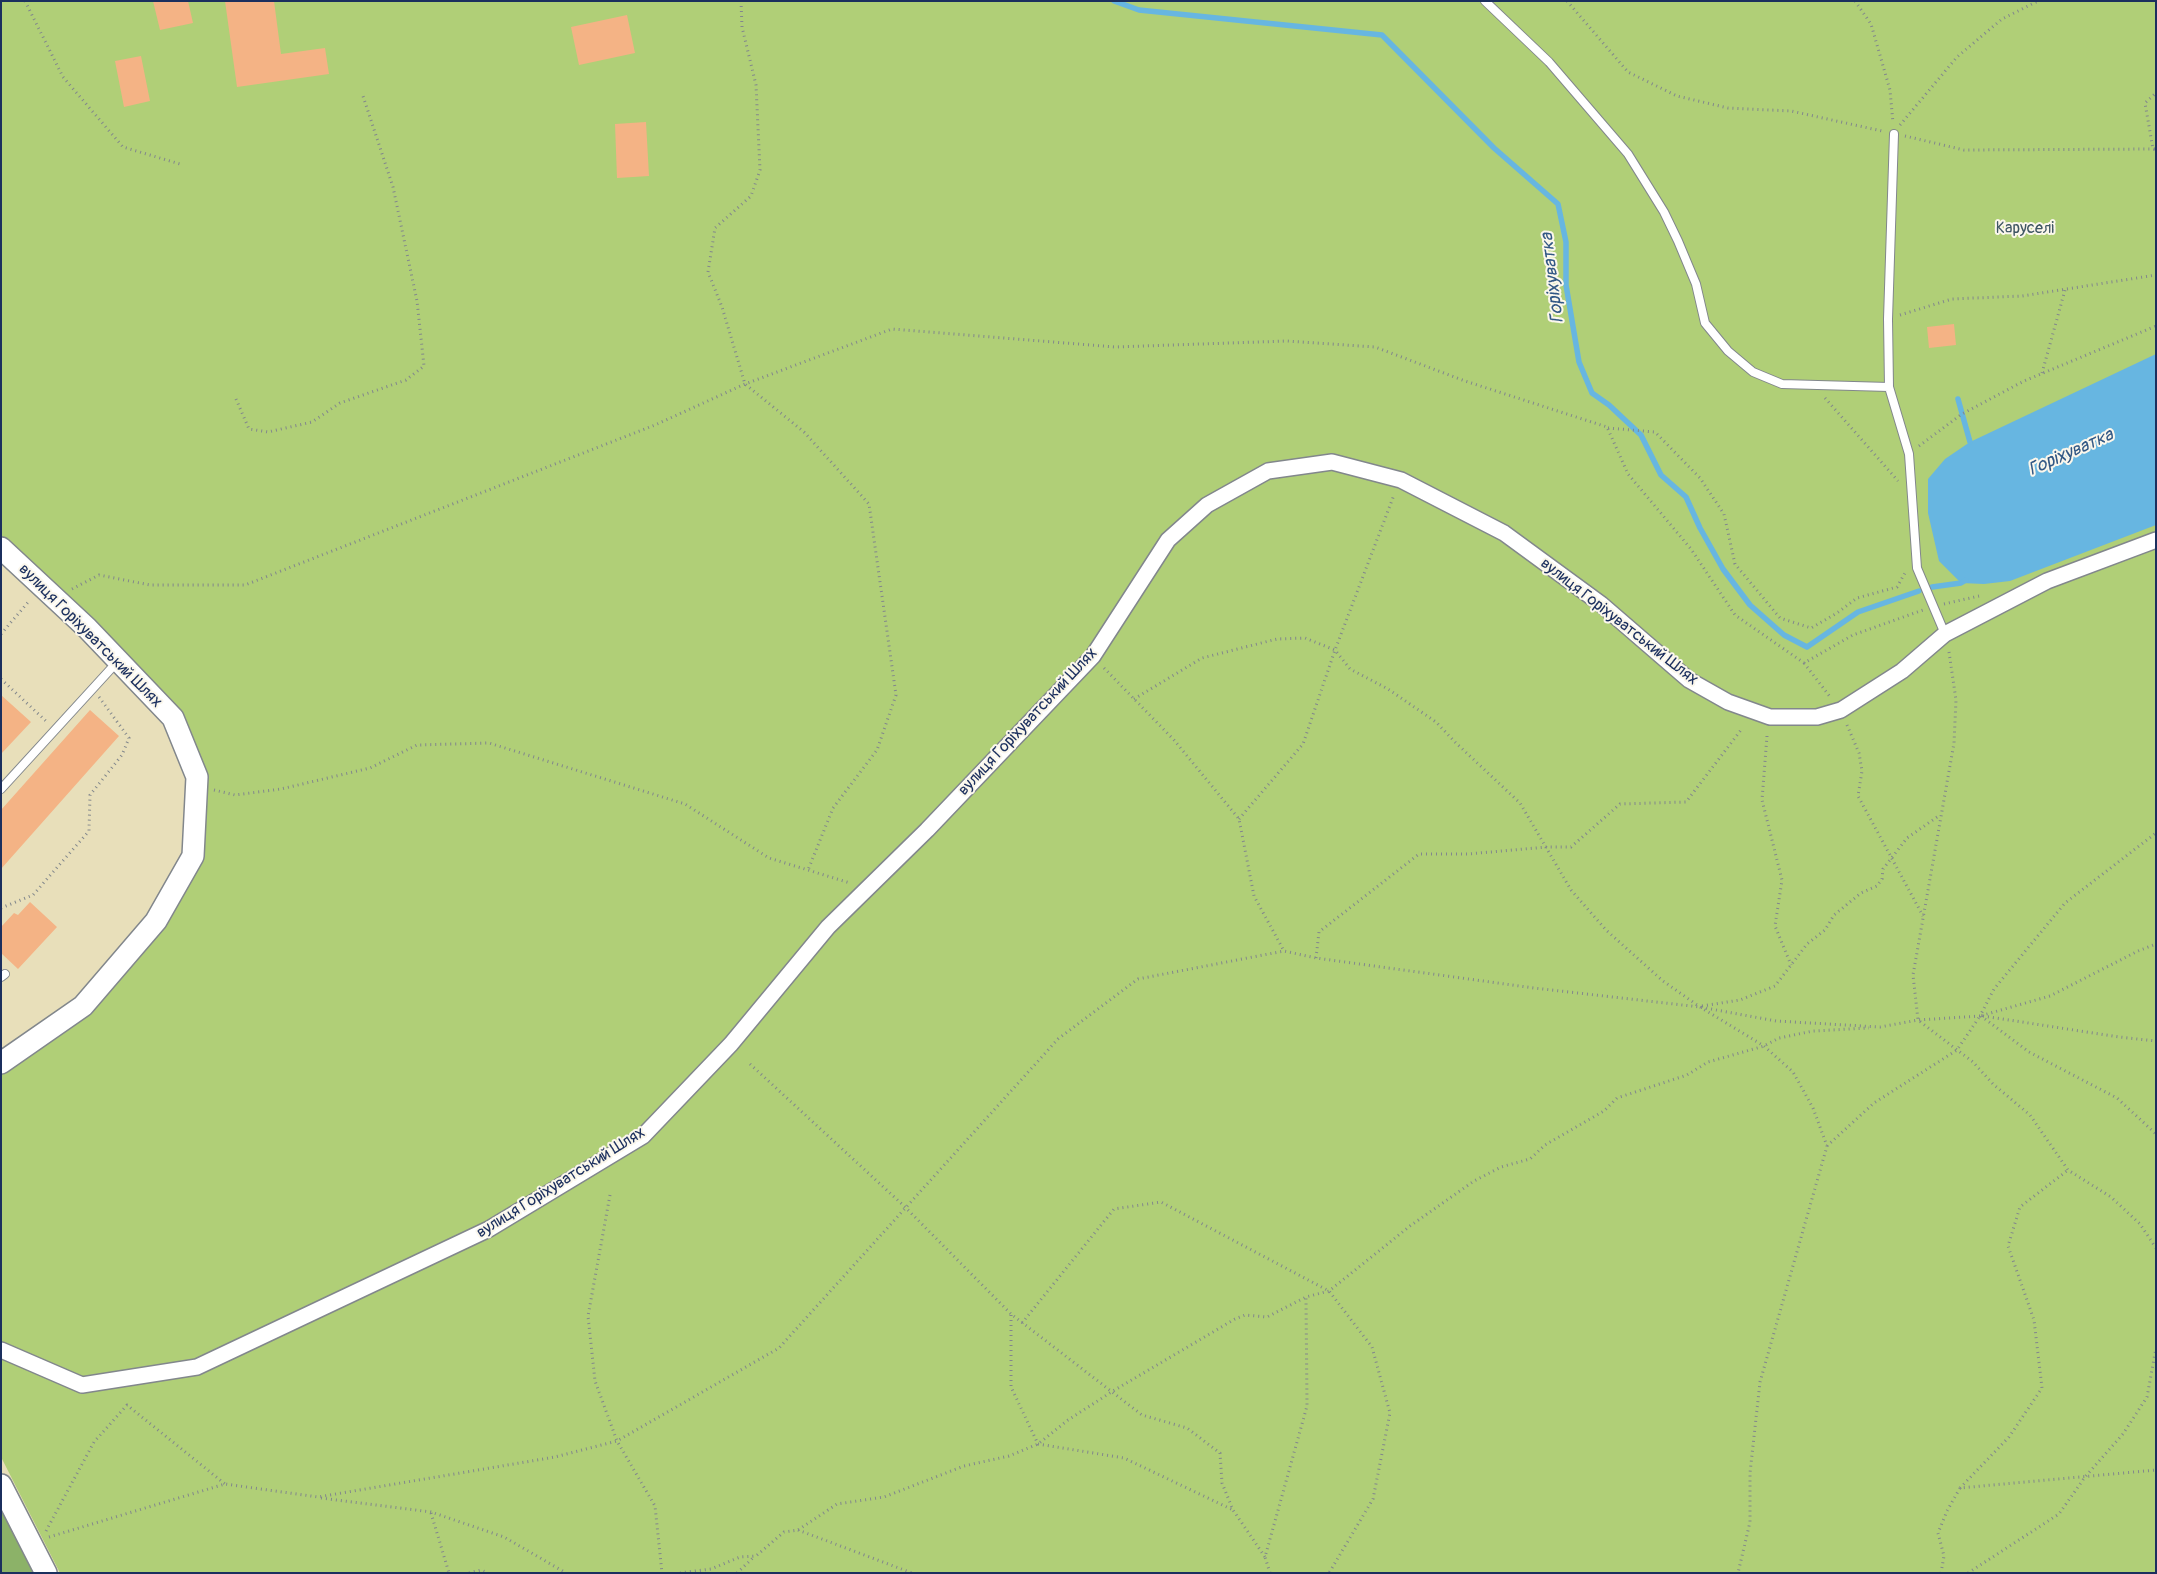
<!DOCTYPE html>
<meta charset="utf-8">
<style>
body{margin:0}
#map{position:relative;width:2157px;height:1574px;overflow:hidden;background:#e8dfba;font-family:Pangolin,sans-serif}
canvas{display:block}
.frame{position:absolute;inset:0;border:2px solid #1b2f5e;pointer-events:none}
</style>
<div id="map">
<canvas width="2157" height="1574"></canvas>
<div class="frame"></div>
</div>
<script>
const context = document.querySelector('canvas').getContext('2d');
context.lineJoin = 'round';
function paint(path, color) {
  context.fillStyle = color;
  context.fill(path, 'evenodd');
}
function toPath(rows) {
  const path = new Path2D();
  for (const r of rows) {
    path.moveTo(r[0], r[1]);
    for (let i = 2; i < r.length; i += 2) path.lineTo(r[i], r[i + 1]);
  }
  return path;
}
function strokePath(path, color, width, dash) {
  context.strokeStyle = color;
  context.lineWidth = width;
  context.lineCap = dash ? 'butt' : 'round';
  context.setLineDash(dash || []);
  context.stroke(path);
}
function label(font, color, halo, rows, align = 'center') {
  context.font = font + ' Pangolin,sans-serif';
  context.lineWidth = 4;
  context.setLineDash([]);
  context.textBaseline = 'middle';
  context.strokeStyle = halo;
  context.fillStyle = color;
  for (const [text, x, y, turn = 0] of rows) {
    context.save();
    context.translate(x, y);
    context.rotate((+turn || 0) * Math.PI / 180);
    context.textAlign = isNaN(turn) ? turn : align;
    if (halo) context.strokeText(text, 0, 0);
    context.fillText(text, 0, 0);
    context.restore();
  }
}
const green = toPath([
 [1,1,2156,1,2156,1573,60,1573,1,1457,1,1073,88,1013,199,860,178,711,1,536]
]);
const forest = toPath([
 [1,1503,36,1573,1,1573]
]);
const water = toPath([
 [2156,354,2156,525,2010,581,1984,584,1961,583,1939,561,1928,513,1928,479,1945,459,1970,442]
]);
const stream = toPath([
 [1114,1,1139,10,1382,35,1494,148,1558,204,1566,242,1566,285,1579,362,1592,393,1609,405,1641,435,1661,475,1686,497,1700,528,1723,569,1750,605,1784,635,1807,647,1858,612,1919,591],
 [1958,399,1970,442],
 [1932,587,1961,583,1966,580]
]);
const building = toPath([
 [153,1,188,1,193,23,160,30],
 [225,1,274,1,281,54,325,48,329,74,237,87],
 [627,15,635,53,579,65,571,27],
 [141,56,150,101,124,107,115,61],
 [646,122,649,176,617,178,615,124],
 [1954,324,1956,345,1929,348,1927,327],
 [1,695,31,722,1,754],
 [90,710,119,736,1,869,1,810],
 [30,902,57,927,18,969,1,953,1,927,14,913,18,915]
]);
const path = toPath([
 [25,1,63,77,123,147,180,164],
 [741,1,742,27,756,85,760,170,751,196,715,228,708,272,722,307,745,384,804,432,869,504,896,695,877,750,833,808,808,870],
 [1567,1,1628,72,1677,96,1728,108,1791,111,1882,131],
 [1855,1,1871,24,1890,90,1893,123],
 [1900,125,1957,57,2002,19,2038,1],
 [1905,136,1964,150,2153,149,2156,150],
 [2155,149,2153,149,2145,103,2156,93],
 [1900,315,1952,299,2022,296,2156,275],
 [2042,373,2065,290],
 [1825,398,1898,481],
 [236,399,249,429,268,432,312,422,340,403,406,380,424,366,417,301,393,187,362,93],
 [1608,428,1655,432,1700,478,1724,514,1735,564,1780,618,1811,628,1837,613,1857,598,1897,587,1905,573],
 [1919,446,1962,414,2024,381,2156,326],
 [72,589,99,575,150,585,245,585,655,425,745,384,892,329,1115,347,1287,341,1375,347,1465,381,1607,427,1628,474,1691,549,1735,615,1804,663,1853,635,1923,610],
 [1944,604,1979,596],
 [1,634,30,600],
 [1949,652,1956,700,1954,743,1913,975,1918,1020,1973,1062,1993,1084,2030,1115,2068,1170,2111,1197,2140,1224,2156,1248],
 [1804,663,1831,698],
 [1104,668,1174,740,1239,819,1254,896,1284,951],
 [1,679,47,722],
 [1134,699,1202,658,1277,639,1305,638,1335,650,1350,669,1388,689,1436,722,1456,743,1520,803,1571,890,1606,930,1663,981,1700,1007,1764,1046,1793,1072,1813,1108,1827,1146,1760,1382,1750,1473,1750,1522,1738,1573],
 [1847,725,1859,753,1862,771,1858,796,1923,916],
 [1767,736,1762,800,1782,880,1775,926,1791,965],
 [214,790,235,795,281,789,370,768,417,745,489,743,685,804,769,858,850,883],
 [1239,819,1303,744,1335,650,1394,495],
 [1,908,33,895,89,831,90,795,122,755,129,738,99,697],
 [1316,958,1319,932,1419,854,1468,854,1547,847,1571,847,1620,804,1686,802,1741,730],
 [1702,1006,1740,1000,1775,986,1807,944,1825,930,1834,915,1861,893,1877,886,1882,879,1883,869,1907,838,1940,815],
 [1981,1016,2029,1052,2117,1098,2156,1134],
 [1983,1016,2119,1037,2156,1041],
 [750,1064,904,1206,1011,1314,1142,1415,1187,1428,1220,1453,1222,1483,1233,1510,1265,1557],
 [1827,1146,1874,1103,1957,1050,1980,1016,2050,996,2138,951,2156,944],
 [610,1195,588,1316,595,1381,617,1441,655,1506,662,1573],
 [1011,1315,1011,1387,1038,1444,1124,1458,1233,1510],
 [1022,1323,1114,1209,1161,1202,1329,1291,1372,1347,1390,1413,1373,1499,1329,1573],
 [1960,1488,2009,1437,2042,1388,2034,1320,2008,1246,2020,1207,2068,1170],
 [321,1498,431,1512,504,1537,566,1573],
 [431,1513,449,1573],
 [798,1530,912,1573],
 [46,1531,94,1442,127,1405,225,1484],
 [49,1537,225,1484,318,1497,555,1457,617,1441,779,1348,1058,1039,1138,979,1284,951,1316,958,1534,988,1700,1007,1776,1021,1880,1027,1918,1020,1980,1016,1994,989,2065,903,2156,833],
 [469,1573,481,1570,488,1573],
 [680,1573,711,1569,740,1557,756,1556,784,1532,798,1530,837,1504,884,1497,964,1466,1009,1456,1038,1444,1068,1420,1113,1391,1235,1319,1245,1315,1267,1317,1306,1297,1329,1291,1410,1226,1474,1181,1501,1167,1530,1159,1545,1145,1604,1111,1617,1098,1687,1075,1708,1062,1764,1046,1779,1038,1813,1031,1869,1028],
 [737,1573,755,1556],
 [1270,1573,1265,1557,1307,1406,1306,1297],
 [1941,1573,1944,1556,1938,1533,1947,1511,1960,1488,2156,1470],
 [1968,1573,2059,1514,2085,1477,2123,1434,2147,1397,2156,1348]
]);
const lane = toPath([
 [1485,1,1549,62,1628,154,1664,212,1678,241,1696,284,1705,323,1728,351,1753,372,1782,384,1889,387],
 [1894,134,1888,319,1889,387,1909,454,1917,568,1945,634],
 [1,789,118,661],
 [1,977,5,974]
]);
const street = toPath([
 [1,1350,82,1385,197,1367,489,1229,643,1136,731,1044,828,927,927,830,1093,656,1168,540,1207,505,1268,471,1332,462,1401,480,1504,533,1601,604,1689,680,1728,702,1770,717,1817,717,1841,710,1902,671,1945,634,2047,581,2156,540]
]);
const secondary = toPath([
 [1,548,87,628,173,718,197,777,193,856,156,921,83,1006,1,1063],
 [1,1485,46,1573]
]);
const parkNames = [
 ["Каруселі",2025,229]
];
const streetNames = [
 ["вулиця Горіхуватський Шлях",1619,622,38],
 ["вулиця Горіхуватський Шлях",90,636,45],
 ["вулиця Горіхуватський Шлях",1028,722,-47],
 ["вулиця Горіхуватський Шлях",561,1183,-32]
];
const waterNames = [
 ["Горіхуватка",1553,278,-97],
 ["Горіхуватка",2071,453,-24]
];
paint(green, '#b0cf77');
paint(forest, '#8cb268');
paint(water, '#67b6e1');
strokePath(stream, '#67b6e1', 5.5);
paint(building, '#f4b385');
strokePath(lane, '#82878c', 10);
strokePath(street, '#82878c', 18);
strokePath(secondary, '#82878c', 24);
strokePath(path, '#82878c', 3, [1, 4]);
strokePath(lane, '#fff', 8);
strokePath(street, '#fff', 15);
strokePath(secondary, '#fff', 21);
label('16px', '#405764', '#fbf7ec', parkNames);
label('16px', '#1b2f5e', '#fbf7ec', streetNames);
label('italic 18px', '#325885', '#fbf7ec', waterNames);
</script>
